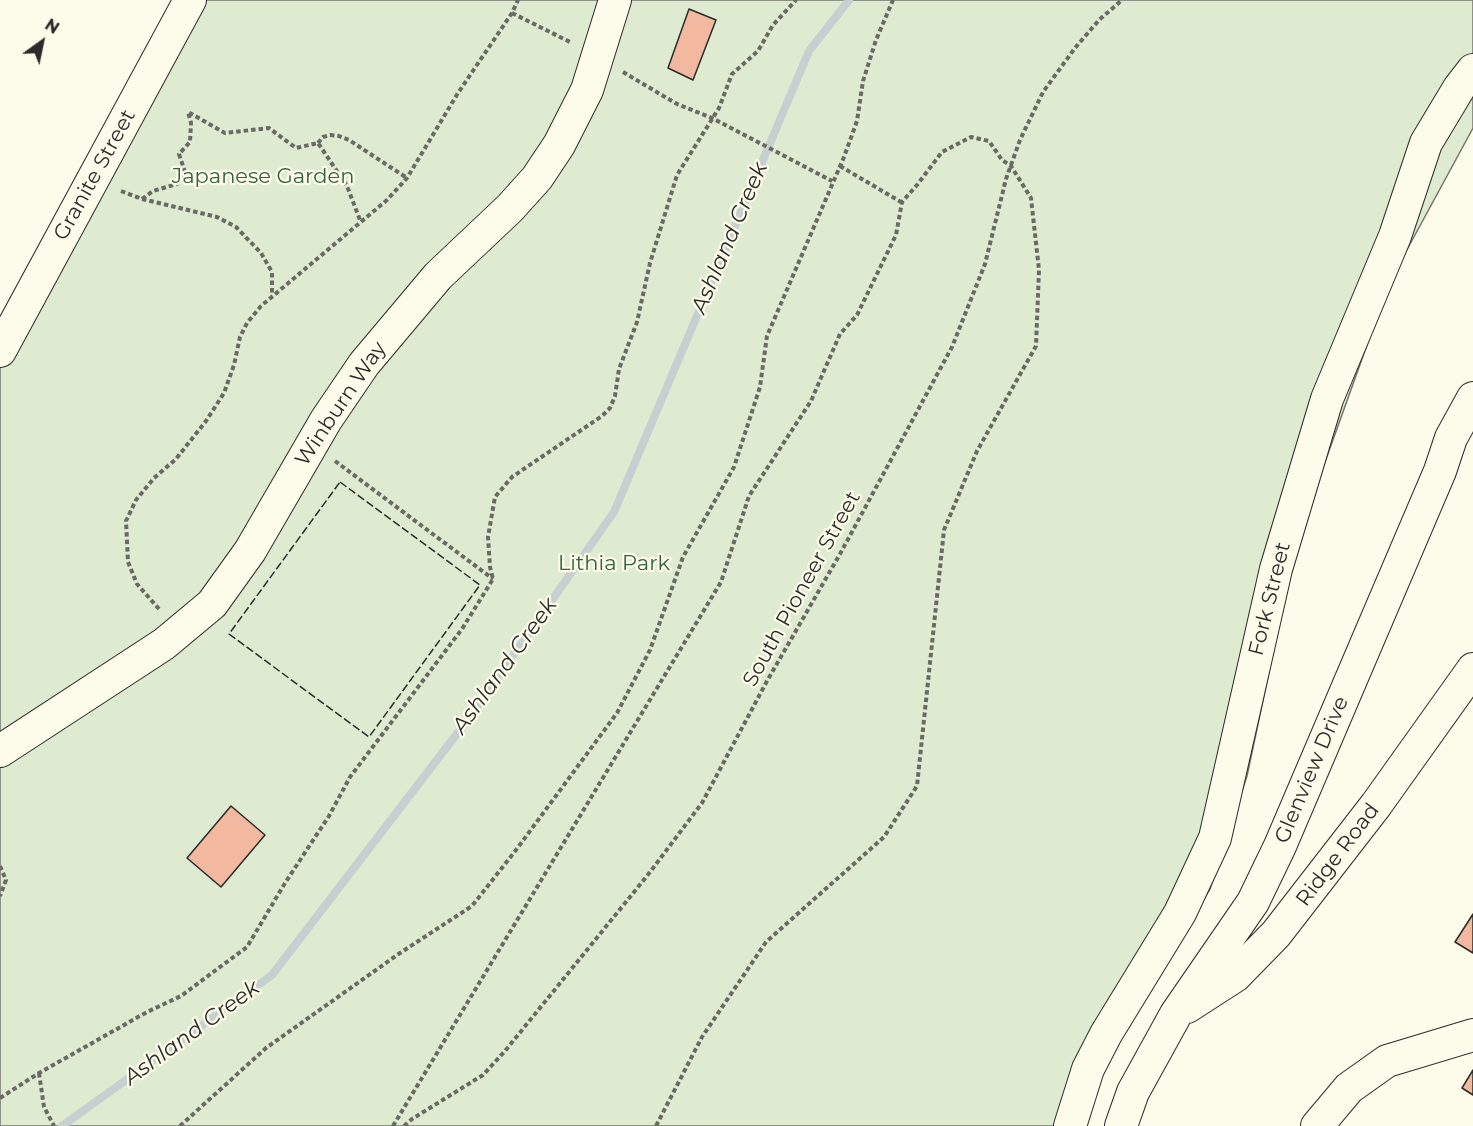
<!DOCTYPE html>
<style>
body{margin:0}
#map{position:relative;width:1473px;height:1126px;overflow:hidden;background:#fdfbea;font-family:Montserrat,sans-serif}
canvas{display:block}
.north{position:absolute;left:12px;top:12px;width:60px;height:60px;-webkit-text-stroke:4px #fdfbea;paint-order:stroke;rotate:33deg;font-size:16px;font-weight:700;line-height:24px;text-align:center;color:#2b2b2b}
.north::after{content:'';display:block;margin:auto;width:21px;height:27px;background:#2b2b2b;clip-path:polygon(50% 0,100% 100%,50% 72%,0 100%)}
</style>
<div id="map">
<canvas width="1473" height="1126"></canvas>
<div class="north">N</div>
</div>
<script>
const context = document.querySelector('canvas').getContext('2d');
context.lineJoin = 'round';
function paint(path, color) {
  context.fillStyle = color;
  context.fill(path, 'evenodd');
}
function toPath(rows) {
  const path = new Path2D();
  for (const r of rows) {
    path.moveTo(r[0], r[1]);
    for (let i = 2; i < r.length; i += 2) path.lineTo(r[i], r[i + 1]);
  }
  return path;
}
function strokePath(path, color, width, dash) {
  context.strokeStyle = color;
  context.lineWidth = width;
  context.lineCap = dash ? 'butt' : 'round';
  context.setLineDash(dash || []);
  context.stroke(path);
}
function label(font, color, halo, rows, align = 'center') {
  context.font = font + ' Montserrat,sans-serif';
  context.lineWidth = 4.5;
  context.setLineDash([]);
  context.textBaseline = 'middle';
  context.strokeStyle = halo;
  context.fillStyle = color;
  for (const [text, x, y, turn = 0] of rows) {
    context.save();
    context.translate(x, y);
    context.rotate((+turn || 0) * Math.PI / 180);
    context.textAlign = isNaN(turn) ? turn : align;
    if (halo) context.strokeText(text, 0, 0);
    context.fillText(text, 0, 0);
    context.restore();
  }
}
const green = toPath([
 [190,0,1473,0,1473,128,1390,281,1297,540,1247,776,1210,889,1121,1033,1090,1100,1083,1126,0,1126,0,351,190,0]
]);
const stream = toPath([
 [62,1126,272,975,469,718,614,512,809,51,849,0]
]);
const building = toPath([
 [689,9,716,20,693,80,668,68,689,9],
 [231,806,265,835,221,887,187,858,231,806],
 [1473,914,1473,953,1455,942,1473,914],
 [1473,1070,1473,1095,1462,1088,1473,1070]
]);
const path = toPath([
 [512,13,572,43],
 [623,72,677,104,712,118,832,181],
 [318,143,323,137,330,135,339,136,349,140,407,178],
 [840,166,901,202],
 [121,191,142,199,217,217,236,227,261,253,272,272,272,295],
 [142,199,153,191,177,184,185,172,179,154,190,142,191,123,188,112,225,133,269,128,296,148,318,143,347,186,360,220],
 [335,461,493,579],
 [159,609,137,584,128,562,126,521,136,500,154,478,176,459,206,421,224,393,234,365,240,337,247,323,261,306,387,200,407,178,458,93,512,13,518,0],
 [0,866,6,880,0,896],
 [39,1073,44,1107,54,1126],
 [0,1098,39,1073,147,1012,181,996,247,947,285,883,329,816,350,777,462,629,493,579,490,567,488,537,495,497,512,477,602,416,610,408,615,396,619,369,637,322,650,263,677,175,719,108,732,74,758,51,773,25,796,0],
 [180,1126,266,1048,400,953,472,906,516,850,617,713,650,650,683,557,734,467,760,387,767,336,844,157,857,121,863,81,876,40,893,0],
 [393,1126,721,582,749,496,811,401,840,334,857,315,896,235,902,202,917,185,942,152,971,137,989,141,1002,160,1011,166,1031,198,1039,270,1036,346,977,451,944,530,917,786,884,837,766,942,702,1037,656,1126],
 [404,1126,412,1119,483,1075,505,1051,647,876,702,803,767,681,840,554,952,347,985,264,1006,179,1020,140,1043,92,1075,48,1099,20,1122,0]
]);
const minor = toPath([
 [0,351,190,0],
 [0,751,164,644,212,604,250,551,326,420,364,364,438,276,510,208,537,178,559,145,587,90,615,0],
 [1187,1007,1235,976,1276,934,1376,805,1473,669],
 [1070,1126,1088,1069,1106,1034,1180,913,1215,838,1276,569,1327,399,1395,236,1426,143,1459,88,1473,70],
 [1121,1126,1133,1092,1176,1014,1253,902,1280,846,1440,471,1451,438,1473,398],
 [1317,1126,1349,1088,1387,1061,1473,1035]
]);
const fence = toPath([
 [340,482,480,585,369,737,229,634,340,482]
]);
const streetNames = [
 ["Granite Street",95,175,-61],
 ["Winburn Way",341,404,-56],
 ["South Pioneer Street",802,589,-61],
 ["Fork Street",1270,599,-76],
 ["Glenview Drive",1312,770,-67],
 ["Ridge Road",1338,855,-53]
];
const parkNames = [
 ["Japanese Garden",263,177],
 ["Lithia Park",614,564]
];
const waterNames = [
 ["Ashland Creek",730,238,-67],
 ["Ashland Creek",505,666,-54],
 ["Ashland Creek",192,1033,-36]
];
paint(green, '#deebd1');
strokePath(green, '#74746e', 1.5);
strokePath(stream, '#c7d0d0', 8);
paint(building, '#f2b8a0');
strokePath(building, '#2b2b2b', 1.5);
strokePath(minor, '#2b2b2b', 34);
strokePath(path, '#6a6964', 4, [4.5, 3]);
strokePath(minor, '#fdfbea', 32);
strokePath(fence, '#2b2b2b', 1.5, [8, 3]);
label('21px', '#2b2b2b', '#fdfbea', streetNames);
label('21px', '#34623c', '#fdfbea', parkNames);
label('italic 22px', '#2b2b2b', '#fdfbea', waterNames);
</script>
